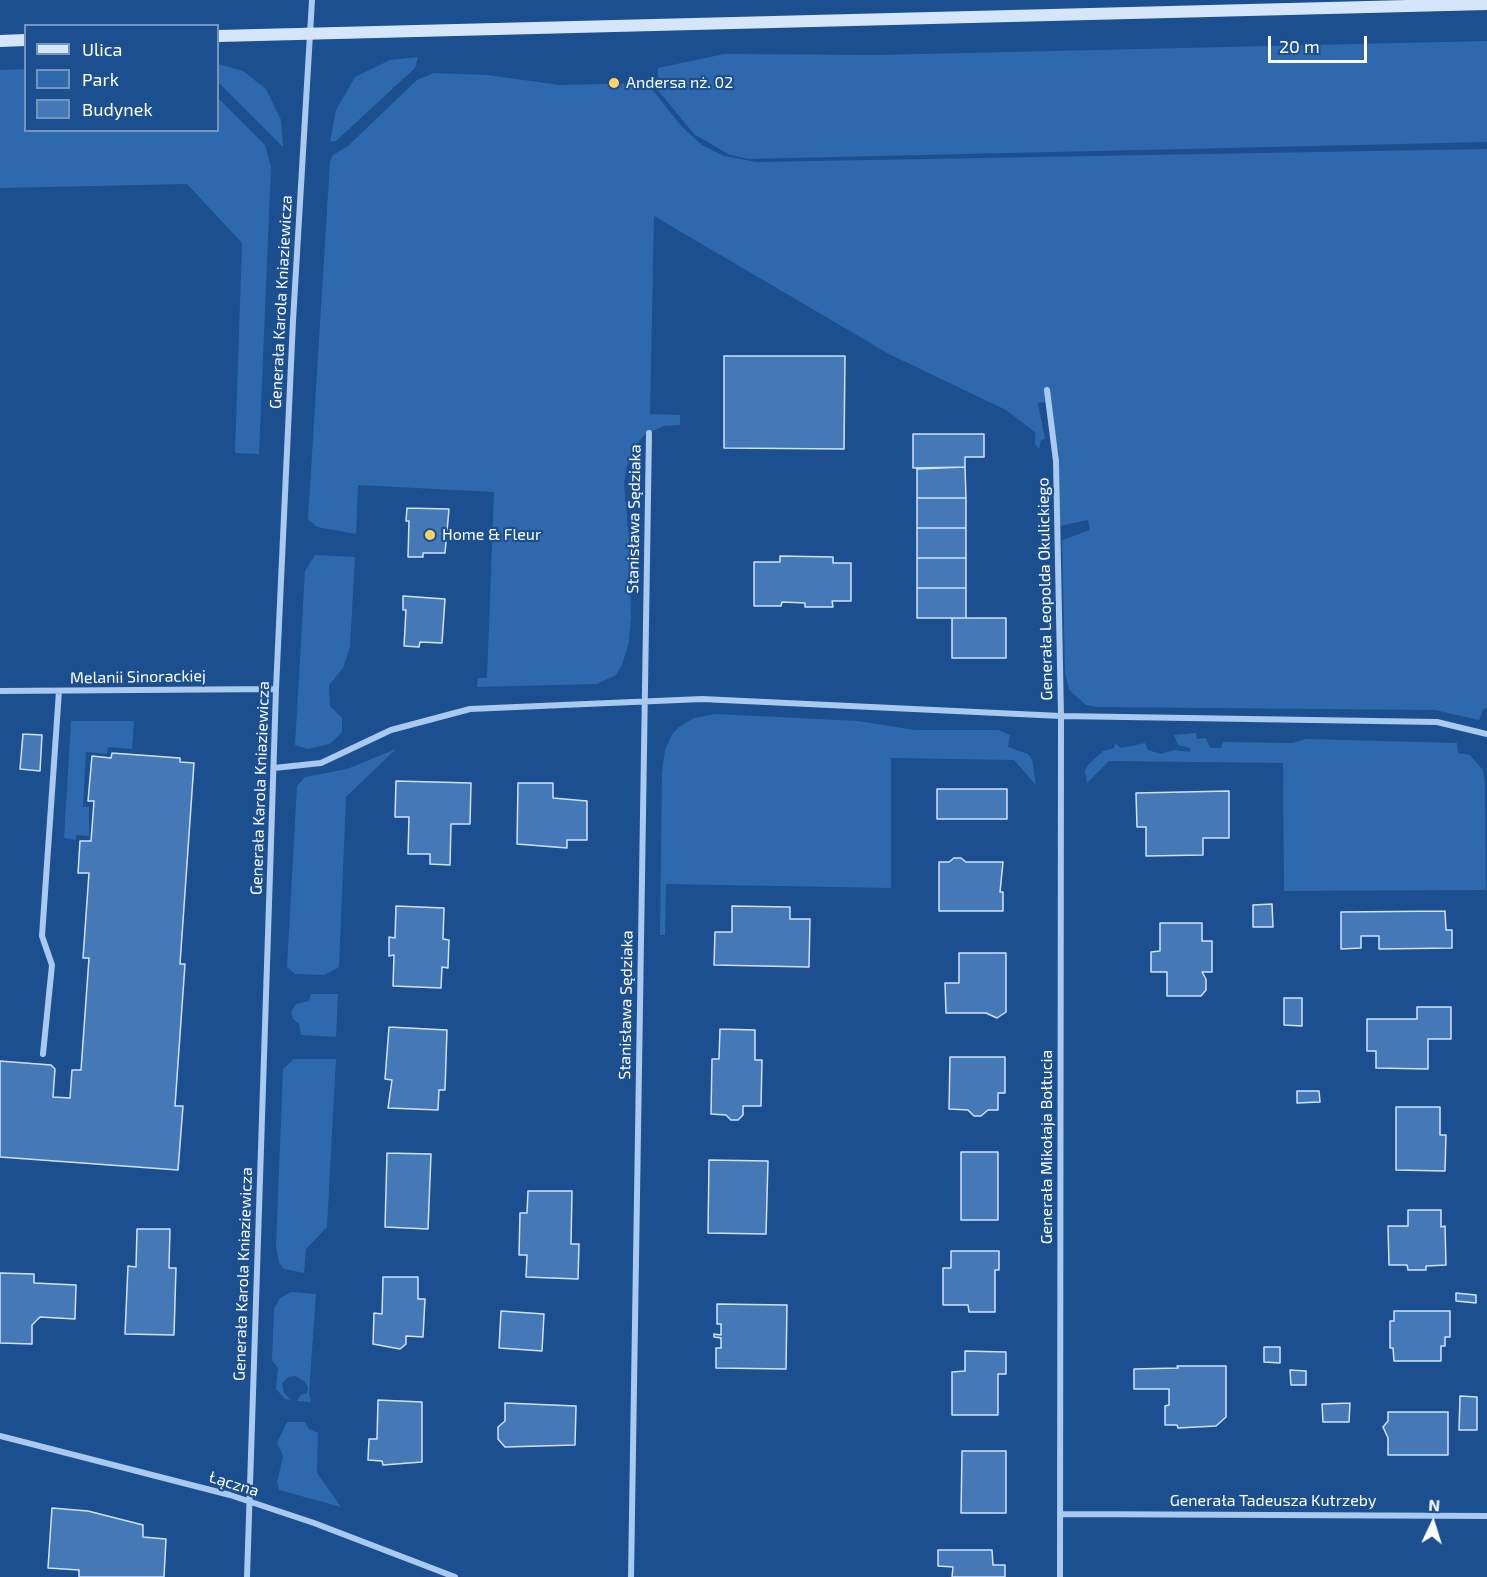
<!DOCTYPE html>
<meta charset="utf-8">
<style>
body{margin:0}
#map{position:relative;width:1487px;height:1577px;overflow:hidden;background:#1b4f8f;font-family:"Exo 2",sans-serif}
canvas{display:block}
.legend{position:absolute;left:24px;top:24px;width:195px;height:108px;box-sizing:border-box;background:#1b4f8f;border:2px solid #7695bc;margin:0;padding:8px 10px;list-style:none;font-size:18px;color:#fff}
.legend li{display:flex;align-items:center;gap:12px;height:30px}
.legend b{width:30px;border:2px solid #7695bc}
.north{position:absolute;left:1403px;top:1493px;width:60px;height:60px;-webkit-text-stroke:4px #1b4f8f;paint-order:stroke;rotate:4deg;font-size:16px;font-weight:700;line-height:24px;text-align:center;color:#fff}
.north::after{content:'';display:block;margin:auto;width:21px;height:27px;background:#fff;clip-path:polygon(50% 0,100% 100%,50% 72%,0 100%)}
.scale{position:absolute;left:1268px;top:36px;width:99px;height:27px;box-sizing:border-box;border:3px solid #fff;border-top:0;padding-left:8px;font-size:18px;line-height:21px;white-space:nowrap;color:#fff;-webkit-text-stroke:4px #1b4f8f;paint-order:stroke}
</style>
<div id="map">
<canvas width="1487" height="1577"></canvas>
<ul class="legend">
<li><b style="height:8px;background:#d6e6fa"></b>Ulica</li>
<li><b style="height:16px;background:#2e69ad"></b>Park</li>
<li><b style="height:16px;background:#4478b7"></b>Budynek</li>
</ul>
<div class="north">N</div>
<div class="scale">20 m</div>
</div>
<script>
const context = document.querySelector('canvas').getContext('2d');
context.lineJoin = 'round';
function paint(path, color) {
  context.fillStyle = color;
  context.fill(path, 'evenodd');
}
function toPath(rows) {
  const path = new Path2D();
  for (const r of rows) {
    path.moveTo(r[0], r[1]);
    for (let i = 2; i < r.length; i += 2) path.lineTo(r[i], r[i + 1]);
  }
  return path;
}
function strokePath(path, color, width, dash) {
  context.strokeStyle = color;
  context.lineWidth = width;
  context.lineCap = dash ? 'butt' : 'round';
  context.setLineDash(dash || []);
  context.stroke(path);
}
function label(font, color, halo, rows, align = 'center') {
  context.font = font + ' "Exo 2",sans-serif';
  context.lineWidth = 4.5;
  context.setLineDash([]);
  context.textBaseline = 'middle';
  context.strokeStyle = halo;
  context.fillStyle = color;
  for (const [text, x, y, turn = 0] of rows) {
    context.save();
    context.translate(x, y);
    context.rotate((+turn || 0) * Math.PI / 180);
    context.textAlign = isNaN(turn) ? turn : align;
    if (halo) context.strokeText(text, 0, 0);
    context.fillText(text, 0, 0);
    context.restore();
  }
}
const green = toPath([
 [1487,41,1487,142,748,159,728,154,694,134,652,83,658,82,658,68,724,54,878,55],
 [418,57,415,68,336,141,330,142,336,110,355,77,390,60],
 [218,64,243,71,266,89,281,120,283,147,218,82],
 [25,69,26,130,218,130,218,98,265,145,271,167,259,454,235,453,242,243,187,184,0,188,0,70],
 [434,73,487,75,560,85,647,83,682,127,702,145,724,156,757,162,1487,149,1487,708,1483,710,1479,720,1435,710,1098,707,1086,705,1069,690,1065,672,1062,540,1090,530,1088,520,1060,526,1059,455,1051,405,1047,402,1038,403,1045,439,1041,440,1039,449,1035,444,1035,432,1006,410,889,354,654,216,650,414,680,415,680,425,664,426,644,435,634,448,626,469,624,484,629,540,631,617,629,642,622,665,616,675,597,684,477,687,478,678,487,678,494,492,358,485,356,534,317,527,308,519,330,161,333,155,348,146,417,80],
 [315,555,355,557,350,647,343,668,329,685,330,706,342,718,342,732,330,744,308,749,295,745,305,571],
 [716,714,858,721,915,730,998,730,1010,735,1008,747,1028,754,1032,760,1036,785,1014,760,891,758,891,888,666,884,665,935,660,935,662,772,665,750,673,733,679,727,694,718],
 [71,721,134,721,132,749,108,747,107,754,86,752,83,807,89,807,89,836,76,835,76,840,64,838],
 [1196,733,1197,739,1206,738,1210,748,1221,748,1223,742,1292,743,1306,739,1457,743,1458,753,1470,755,1483,770,1485,784,1486,890,1284,891,1283,763,1109,761,1087,783,1085,771,1088,765,1103,751,1114,748,1115,743,1121,748,1145,743,1148,750,1161,754,1174,750,1190,752,1190,748,1178,745,1174,735],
 [396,749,346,797,339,967,324,975,295,974,287,967,297,786,305,777,347,769],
 [311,994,338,994,336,1037,301,1035,299,1024,293,1019,291,1012,296,1004,309,1001],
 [294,1059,336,1059,327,1227,306,1249,304,1273,284,1269,279,1263,276,1246,283,1069],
 [291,1292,316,1294,309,1393,311,1402,297,1401,301,1395,307,1393,308,1387,304,1381,295,1376,288,1377,282,1383,284,1393,291,1400,285,1399,276,1389,278,1368,272,1360,274,1309,280,1298],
 [287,1422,305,1422,309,1429,318,1433,317,1473,341,1507,279,1490,277,1482,283,1456,277,1443]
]);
const building = toPath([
 [724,356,845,356,844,449,724,448,724,356],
 [913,434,984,434,984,457,965,457,965,467,913,468,913,434],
 [965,467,966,498,917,498,917,469,965,467],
 [917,498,966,498,966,528,917,528,917,498],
 [407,508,449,509,445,553,423,553,423,557,408,557,409,521,406,521,407,508],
 [917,528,966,528,966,558,917,558,917,528],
 [780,556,833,557,833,563,851,563,851,601,832,601,833,607,805,607,805,603,782,602,781,606,754,606,754,562,780,562,780,556],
 [917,558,966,558,966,588,917,588,917,558],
 [917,588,966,588,966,618,917,618,917,588],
 [403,596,445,599,442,643,420,642,419,647,404,646,406,610,403,610,403,596],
 [952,618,1006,618,1006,658,952,658,952,618],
 [23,734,42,735,40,771,20,769,23,734],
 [112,753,180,758,180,762,194,763,180,964,185,964,175,1106,183,1106,178,1170,0,1157,0,1061,51,1065,55,1069,53,1097,70,1098,72,1070,81,1070,89,958,83,958,89,873,78,873,80,841,91,841,94,801,88,801,92,756,111,758,112,753],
 [396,781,471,783,470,824,451,824,450,865,430,864,430,854,408,854,409,817,395,817,396,781],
 [518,783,553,783,553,798,587,801,587,840,567,840,567,848,517,844,518,783],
 [937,789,1007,789,1007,819,937,819,937,789],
 [1229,791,1229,838,1203,838,1203,855,1146,856,1146,827,1137,827,1136,793,1229,791],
 [954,858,961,858,966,862,1003,862,1000,892,1003,892,1003,911,939,911,939,862,949,862,954,858],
 [1272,904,1273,927,1253,927,1253,905,1272,904],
 [396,906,444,908,443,939,449,940,448,968,442,967,441,988,393,986,394,955,389,956,389,937,395,938,396,906],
 [732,906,790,907,790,919,810,919,809,967,714,965,715,932,732,932,732,906],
 [1445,911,1446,930,1452,930,1452,948,1379,949,1379,936,1361,936,1361,948,1341,949,1341,912,1445,911],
 [1160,923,1202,923,1202,941,1212,941,1212,972,1202,972,1206,979,1206,990,1201,996,1167,996,1167,972,1151,972,1151,952,1160,951,1160,923],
 [959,953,1006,953,1006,1012,997,1018,986,1013,946,1013,945,983,959,983,959,953],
 [1284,998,1302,998,1302,1026,1284,1025,1284,998],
 [1417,1007,1451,1007,1451,1039,1428,1039,1428,1069,1376,1068,1376,1051,1367,1051,1367,1019,1417,1019,1417,1007],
 [389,1027,447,1030,445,1090,439,1090,438,1110,388,1108,392,1080,385,1079,389,1027],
 [720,1029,755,1030,755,1060,762,1060,761,1106,743,1106,743,1115,738,1120,731,1120,726,1115,711,1114,712,1059,719,1059,720,1029],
 [950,1057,1005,1057,1005,1093,998,1093,998,1110,988,1110,981,1116,974,1116,968,1110,949,1109,950,1057],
 [1297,1091,1319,1091,1320,1102,1297,1103,1297,1091],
 [1396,1107,1440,1107,1440,1135,1446,1135,1445,1171,1396,1170,1396,1107],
 [961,1152,998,1152,998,1220,961,1220,961,1152],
 [387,1153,431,1154,428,1229,385,1227,387,1153],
 [709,1160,768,1161,766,1234,708,1233,709,1160],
 [528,1191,572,1191,571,1244,579,1244,578,1279,526,1277,527,1255,519,1255,520,1213,527,1213,528,1191],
 [1408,1210,1441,1210,1441,1227,1445,1226,1446,1265,1426,1266,1426,1270,1408,1270,1407,1265,1389,1265,1388,1226,1408,1226,1408,1210],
 [137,1229,170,1229,169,1268,176,1268,174,1335,125,1334,128,1266,136,1267,137,1229],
 [951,1251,999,1251,999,1270,995,1270,995,1312,969,1312,968,1305,943,1305,943,1268,951,1268,951,1251],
 [0,1273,34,1274,34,1283,76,1285,75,1319,40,1317,32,1325,32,1344,0,1343,0,1273],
 [383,1277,418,1277,418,1299,425,1299,423,1337,406,1336,406,1344,400,1349,373,1344,374,1313,382,1314,383,1277],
 [1456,1293,1476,1295,1476,1303,1456,1301,1456,1293],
 [717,1304,787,1305,786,1369,716,1368,716,1348,721,1348,721,1338,714,1337,714,1334,721,1335,721,1324,717,1324,717,1304],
 [501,1311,544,1314,542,1351,499,1348,501,1311],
 [1394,1311,1450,1311,1450,1337,1445,1337,1445,1346,1441,1346,1441,1361,1394,1361,1393,1348,1390,1348,1390,1321,1394,1321,1394,1311],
 [1264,1347,1280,1347,1280,1363,1264,1362,1264,1347],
 [965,1351,1006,1352,1006,1374,998,1374,998,1415,952,1415,952,1372,965,1371,965,1351],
 [1177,1366,1226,1366,1226,1417,1216,1426,1178,1428,1177,1425,1165,1425,1165,1406,1169,1405,1169,1389,1134,1389,1134,1369,1178,1368,1177,1366],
 [1290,1370,1306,1371,1306,1385,1291,1385,1290,1370],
 [1460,1396,1477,1397,1477,1430,1459,1430,1460,1396],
 [378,1400,422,1402,422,1462,383,1465,382,1461,368,1460,369,1439,377,1439,378,1400],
 [505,1403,576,1406,575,1445,505,1447,498,1439,498,1427,505,1421,505,1403],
 [1350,1403,1349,1422,1323,1422,1322,1404,1350,1403],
 [1388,1412,1448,1412,1448,1455,1388,1455,1388,1438,1383,1427,1388,1421,1388,1412],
 [962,1451,1006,1451,1006,1513,961,1513,962,1451],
 [52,1508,88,1511,143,1525,143,1537,166,1539,164,1577,79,1577,79,1570,48,1568,52,1508],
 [938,1550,992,1550,993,1565,1005,1565,1005,1577,952,1577,953,1567,938,1566,938,1550]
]);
const street = toPath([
 [1047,390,1056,461,1061,716,1060,1577],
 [0,691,276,689],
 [274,768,321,763,391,730,470,709,702,699,1061,716,1437,722,1487,734],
 [43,1054,52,965,42,936,59,691],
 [0,1436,230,1495,314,1523,455,1577],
 [1060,1514,1487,1516],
 [247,1577,276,689,293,321,312,0],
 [631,1577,649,433]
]);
const secondary = toPath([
 [218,36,1487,4],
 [0,41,26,40]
]);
const markers = [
 [614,83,6,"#ffd166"],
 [430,535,6,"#ffd166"]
];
const poiNames = [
 ["Andersa nż. 02",626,83],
 ["Home & Fleur",442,535]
];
const streetNames = [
 ["Generała Karola Kniaziewicza",281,302,-87],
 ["Stanisława Sędziaka",634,519,-89],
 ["Generała Leopolda Okulickiego",1045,589,-91],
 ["Melanii Sinorackiej",138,677,-1],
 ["Generała Karola Kniaziewicza",260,788,-88],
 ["Stanisława Sędziaka",626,1005,-89],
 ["Generała Mikołaja Bołtucia",1047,1147,-90],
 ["Generała Karola Kniaziewicza",243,1274,-88],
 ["Łączna",234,1484,17],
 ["Generała Tadeusza Kutrzeby",1273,1501]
];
paint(green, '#2e69ad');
paint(building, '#4478b7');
strokePath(building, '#cfe3fa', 1.5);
strokePath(street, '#a9c9ee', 6);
strokePath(secondary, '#d6e6fa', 12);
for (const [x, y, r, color] of markers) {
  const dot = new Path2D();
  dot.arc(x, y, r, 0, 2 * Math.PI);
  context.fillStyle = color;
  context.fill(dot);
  strokePath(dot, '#1b4f8f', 2);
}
label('16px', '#fff', '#1b4f8f', poiNames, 'left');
label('16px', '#fff', '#1b4f8f', streetNames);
</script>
